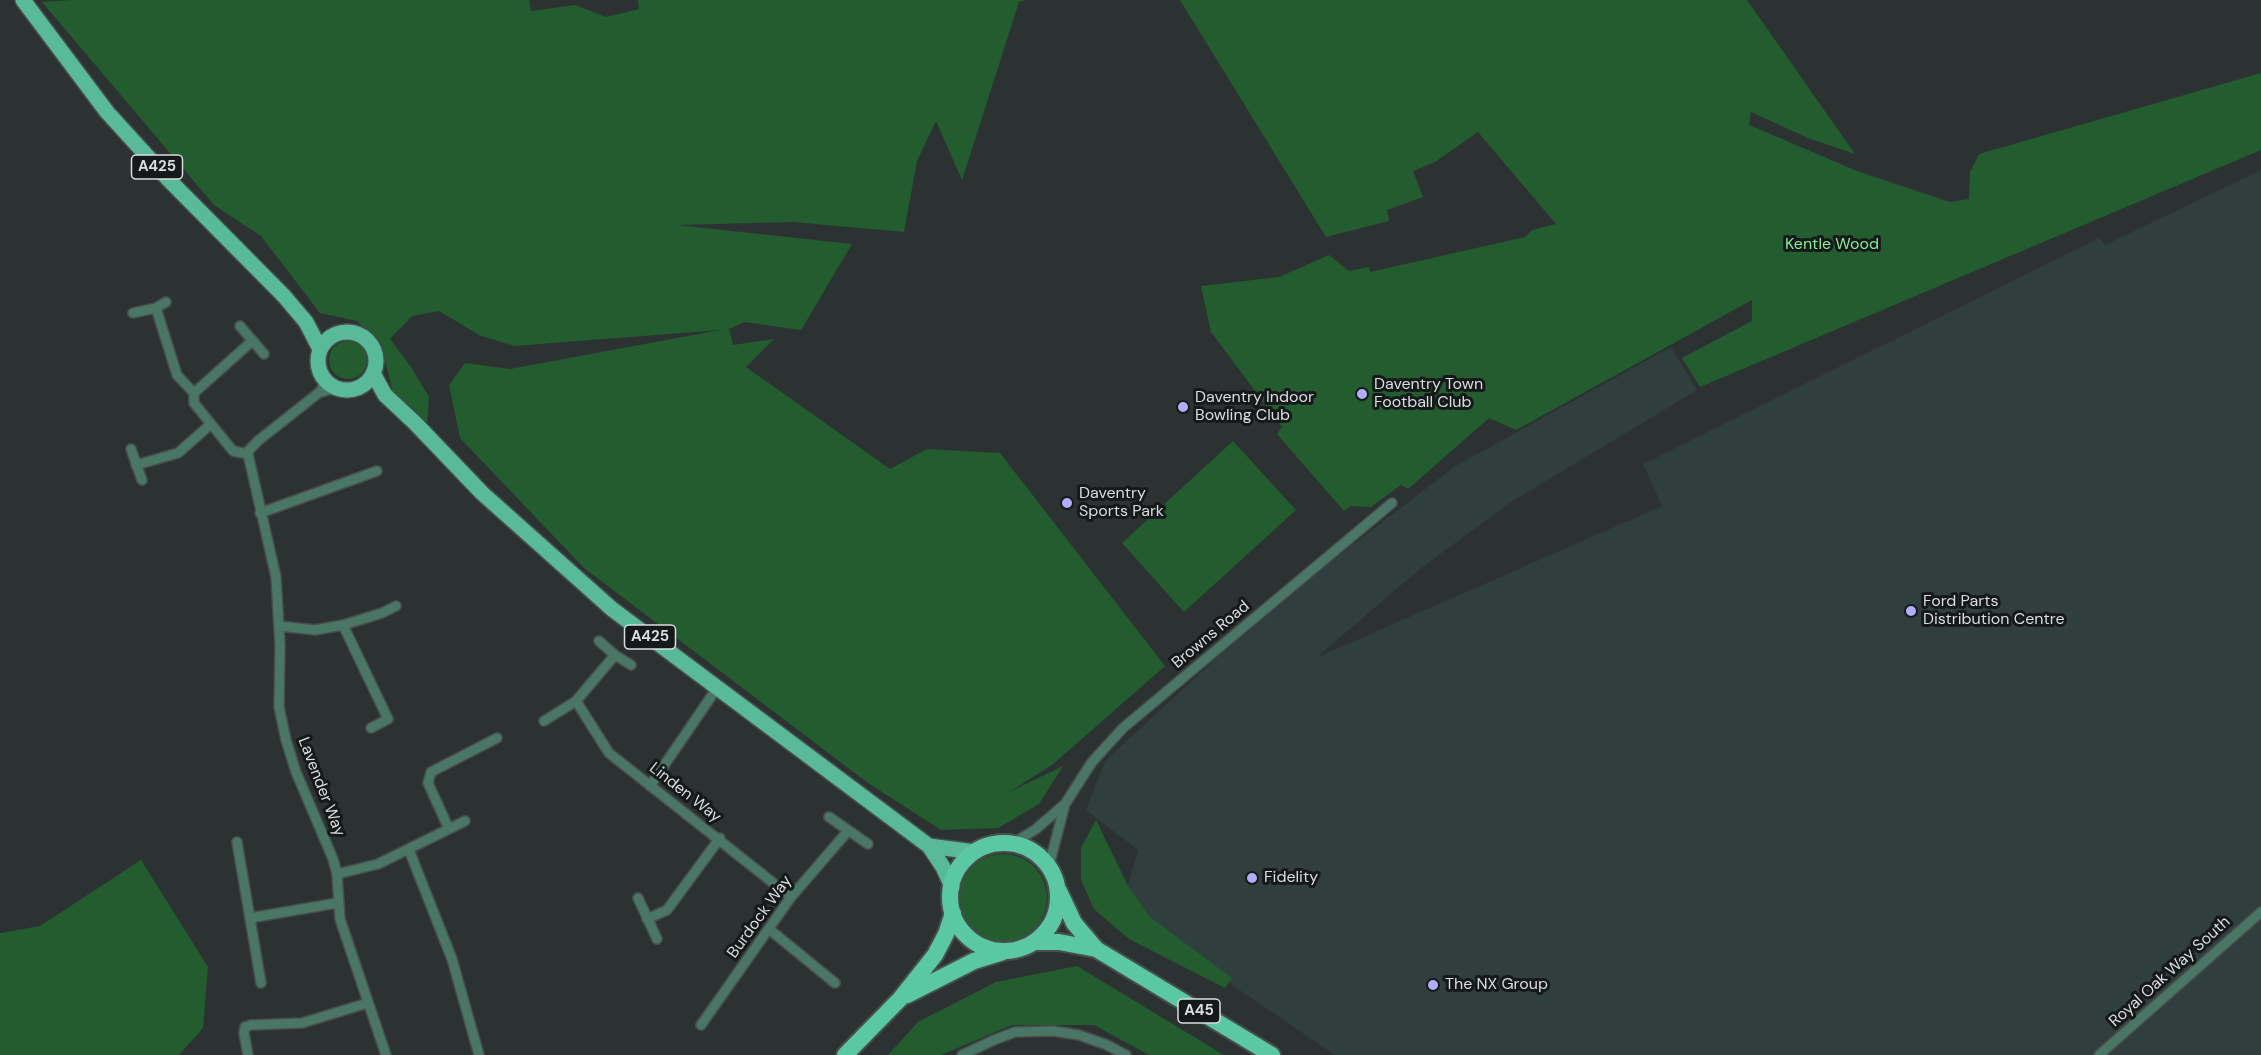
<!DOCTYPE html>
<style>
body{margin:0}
canvas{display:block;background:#2c3232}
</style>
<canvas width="2261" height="1055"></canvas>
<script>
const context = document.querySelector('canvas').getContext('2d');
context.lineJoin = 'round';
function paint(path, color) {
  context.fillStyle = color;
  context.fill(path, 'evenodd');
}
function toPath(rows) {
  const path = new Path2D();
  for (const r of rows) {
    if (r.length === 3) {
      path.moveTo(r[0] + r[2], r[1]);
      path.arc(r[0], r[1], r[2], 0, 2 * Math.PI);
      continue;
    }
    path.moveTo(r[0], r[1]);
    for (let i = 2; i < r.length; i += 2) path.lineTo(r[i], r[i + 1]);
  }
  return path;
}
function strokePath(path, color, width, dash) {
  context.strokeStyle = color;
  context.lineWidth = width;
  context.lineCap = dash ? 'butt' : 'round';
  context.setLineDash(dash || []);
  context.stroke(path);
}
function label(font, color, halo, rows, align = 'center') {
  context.font = font + ' "DM Sans",sans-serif';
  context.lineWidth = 6;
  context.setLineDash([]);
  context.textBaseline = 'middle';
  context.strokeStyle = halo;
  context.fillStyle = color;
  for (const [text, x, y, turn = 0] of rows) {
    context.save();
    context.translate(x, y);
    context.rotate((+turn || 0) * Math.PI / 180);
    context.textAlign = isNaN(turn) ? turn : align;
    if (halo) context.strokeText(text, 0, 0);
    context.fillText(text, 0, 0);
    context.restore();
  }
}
const built = toPath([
 [2261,170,2261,1055,1335,1055,1144,925,1126,893,1138,850,1086,810,1105,761,1219,656,1328,564,1454,467,1671,347,1697,390,1511,502,1421,568,1316,658,1662,506,1643,464,2099,238,2105,245]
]);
const green = toPath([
 [71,0,529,0,531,11,575,5,606,17,639,9,638,0,1026,0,1019,2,962,180,936,121,917,161,904,232,793,222,677,225,852,244,801,330,744,322,729,329,733,345,774,339,746,367,890,469,927,449,1000,453,1165,666,1052,765,1009,792,1063,766,1039,804,998,828,941,830,868,783,584,568,460,438,449,385,465,363,510,369,720,330,514,346,479,335,439,311,412,316,390,339,411,367,429,397,427,425,393,392,381,345,357,321,320,313,261,236,214,205,42,2],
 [1180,0,1747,0,1855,154,1808,138,1751,112,1749,125,1857,171,1950,202,1969,199,1970,172,1979,154,2261,73,2261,150,1700,387,1682,358,1752,321,1752,300,1516,430,1489,418,1408,489,1401,485,1371,507,1351,506,1344,511,1277,434,1282,427,1211,332,1201,286,1279,277,1329,255,1349,271,1369,267,1370,272,1525,237,1532,230,1556,224,1478,132,1435,162,1413,171,1423,197,1387,210,1389,221,1326,237],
 [348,360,19],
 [1233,441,1296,510,1184,612,1122,543],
 [1096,820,1127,884,1150,917,1232,978,1225,988,1129,939,1094,909,1081,880,1081,848],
 [1003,898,44],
 [141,860,208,967,203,1028,179,1055,0,1055,0,933,40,926],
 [1077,966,1224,1055,1149,1055,1094,1025,1012,1025,941,1055,888,1055,918,1022,996,982]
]);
const minor = toPath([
 [156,308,177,375,194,393,194,403,233,451,248,454],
 [133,313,156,308,166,302],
 [240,326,264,354],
 [194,393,251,342],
 [318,393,335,388],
 [131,449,142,480],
 [248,454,276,577,280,646,279,707,286,740,296,772,333,859,337,874,340,919,386,1055],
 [248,454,249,450,259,440,321,391,325,380],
 [136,465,178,453,211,424],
 [260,513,377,471],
 [343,625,388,719,371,728],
 [279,626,315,630,343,625,382,613,396,606],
 [599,641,615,655,631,665],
 [576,701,609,753,791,897],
 [544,721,576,701,615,655],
 [650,786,717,688],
 [829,817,868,844],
 [449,829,428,783,431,772,497,738],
 [237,842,261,983],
 [1012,844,1036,829,1065,804],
 [409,850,452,959,479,1055],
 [1049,866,1065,804,1092,762,1123,728,1392,503],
 [337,874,378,864,465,821],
 [638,898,657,939],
 [250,918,337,903],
 [647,919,667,910,720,838],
 [769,929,835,983],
 [701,1025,791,897,848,831],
 [248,1055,244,1033,245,1027,251,1025,302,1023,368,1003],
 [962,1055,994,1040,1015,1032,1053,1031,1079,1035,1107,1045,1126,1055],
 [2099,1055,2261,912]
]);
const primary = toPath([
 [23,0,107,112,169,180,284,296,306,322,320,349],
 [347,361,29],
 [373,373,385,395,415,423,482,493,612,609,929,846,943,867,952,887],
 [929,846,975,852]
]);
const trunk = toPath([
 [1004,897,54],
 [1059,891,1074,923,1096,949,1272,1055],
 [1034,942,1059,942,1096,949],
 [907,995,974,961,1003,952],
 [845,1055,900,999,935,955,946,934,953,913]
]);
const markers = [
 [1362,394,6,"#b2adf9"],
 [1183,407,6,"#b2adf9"],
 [1067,503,6,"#b2adf9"],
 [1911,611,6,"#b2adf9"],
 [1252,878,6,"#b2adf9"],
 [1433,985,6,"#b2adf9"]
];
const shields = [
 [157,167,51],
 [650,637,51],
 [1199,1011,42]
];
const shieldNames = [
 ["A425",157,167],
 ["A425",650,637],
 ["A45",1199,1011]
];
const parkNames = [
 ["Kentle Wood",1832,245]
];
const poiNames = [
 ["Daventry Town",1374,385],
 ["Football Club",1374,403],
 ["Daventry Indoor",1195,398],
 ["Bowling Club",1195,416],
 ["Daventry",1079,494],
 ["Sports Park",1079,512],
 ["Ford Parts",1923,602],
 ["Distribution Centre",1923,620],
 ["Fidelity",1264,878],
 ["The NX Group",1445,985]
];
const streetNames = [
 ["Browns Road",1211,635,-40],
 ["Lavender Way",321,787,69],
 ["Linden Way",685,793,38],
 ["Burdock Way",760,917,-54],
 ["Royal Oak Way South",2170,972,-42]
];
paint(built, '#303e3d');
paint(green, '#225c2f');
strokePath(minor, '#484d4d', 12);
strokePath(primary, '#484d4d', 18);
strokePath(trunk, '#484d4d', 20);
strokePath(minor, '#4a7665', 9);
strokePath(primary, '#58ba98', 15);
strokePath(trunk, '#5ac8a2', 16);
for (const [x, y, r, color] of markers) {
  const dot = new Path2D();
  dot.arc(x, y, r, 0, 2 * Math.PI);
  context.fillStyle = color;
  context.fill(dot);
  strokePath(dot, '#161919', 2);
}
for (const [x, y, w] of shields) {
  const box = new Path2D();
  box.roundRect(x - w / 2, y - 12, w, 24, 4.5);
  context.fillStyle = '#161919';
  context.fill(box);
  strokePath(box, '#d9dddd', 1.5);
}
label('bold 15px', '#d9dddd', null, shieldNames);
label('16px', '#85ee97', '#161919', parkNames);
label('16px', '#d9dddd', '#161919', poiNames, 'left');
label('16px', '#d9dddd', '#161919', streetNames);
</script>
